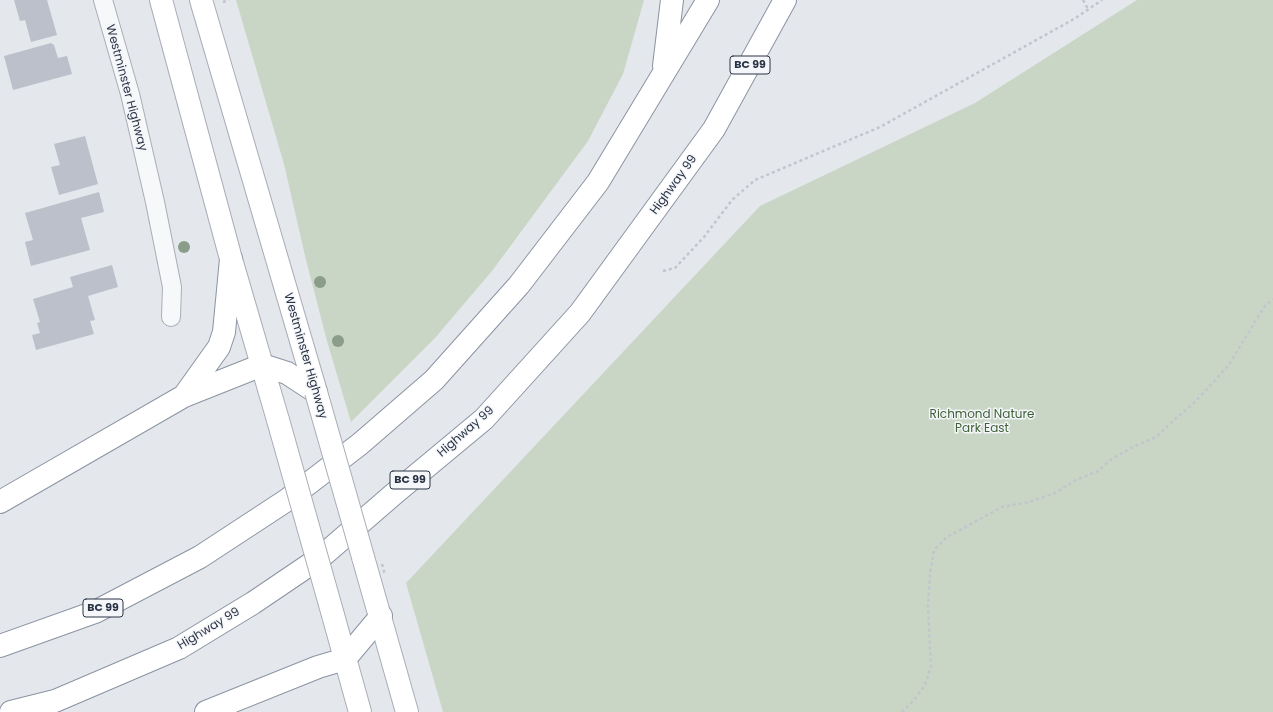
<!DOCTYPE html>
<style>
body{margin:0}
canvas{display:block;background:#e4e7ec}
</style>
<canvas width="1273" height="712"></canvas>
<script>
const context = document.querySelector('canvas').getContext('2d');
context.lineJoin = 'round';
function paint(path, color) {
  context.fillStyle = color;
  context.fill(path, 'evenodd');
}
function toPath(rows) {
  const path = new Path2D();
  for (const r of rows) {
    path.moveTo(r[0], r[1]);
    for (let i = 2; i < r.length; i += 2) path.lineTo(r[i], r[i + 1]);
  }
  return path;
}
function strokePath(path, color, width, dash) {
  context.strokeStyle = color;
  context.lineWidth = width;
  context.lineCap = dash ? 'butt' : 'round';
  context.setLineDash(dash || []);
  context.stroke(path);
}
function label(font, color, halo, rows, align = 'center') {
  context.font = font + ' Poppins,sans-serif';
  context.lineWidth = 3;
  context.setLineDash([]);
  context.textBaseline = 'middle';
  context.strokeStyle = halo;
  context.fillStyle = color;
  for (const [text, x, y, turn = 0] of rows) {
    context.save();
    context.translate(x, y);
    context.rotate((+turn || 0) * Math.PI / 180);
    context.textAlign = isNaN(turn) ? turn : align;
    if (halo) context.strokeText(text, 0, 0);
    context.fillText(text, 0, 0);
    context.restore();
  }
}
const green = toPath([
 [236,0,644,0,623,74,588,141,492,271,435,338,351,422,327,341,306,260,284,164],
 [1137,0,1273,0,1273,712,443,712,406,583,760,206,975,103]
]);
const building = toPath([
 [14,0,47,0,57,35,31,42,25,20,20,21],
 [51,43,54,45,58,58,67,56,72,74,13,90,4,56],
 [85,136,98,184,59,195,51,167,60,165,54,144],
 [99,192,104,212,81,218,90,250,31,266,25,242,33,240,25,213],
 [112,265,118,287,88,296,95,320,90,321,94,334,36,350,32,335,40,333,37,323,40,322,33,299,73,287,70,277]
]);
const path = toPath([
 [1083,0,1088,9],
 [223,2,229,0],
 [663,271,675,268,704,237,732,200,755,180,880,127,1074,19,1102,0],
 [902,712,913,701,925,685,931,667,928,607,930,574,934,550,947,537,1002,507,1029,502,1055,493,1076,480,1098,471,1113,458,1137,445,1156,437,1174,420,1195,402,1228,366,1264,307,1273,299]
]);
const minor = toPath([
 [103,0,130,94,155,202,172,287,171,317]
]);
const secondary = toPath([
 [161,0,231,259,278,420],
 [201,0,316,392],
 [363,557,407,712],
 [333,615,360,712]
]);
const motorway = toPath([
 [664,66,672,0],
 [184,396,219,347,224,332,231,259],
 [0,502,184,396,262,365,287,373,316,392],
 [0,646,95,612,200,557,287,500,360,444,434,380,519,285,598,182,708,0],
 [11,712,55,701,179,648,253,603,321,557,395,493,484,419,580,313,714,129,785,0],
 [206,712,318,667,345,659,381,616]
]);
const pathBridge = toPath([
 [382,564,385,575]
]);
const secondaryBridge = toPath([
 [316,392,363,557],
 [278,420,333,615]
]);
const trees = [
 [184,247],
 [320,282],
 [338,341]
];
const shields = [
 [750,65,40],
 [410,480,40],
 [103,608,40]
];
const shieldNames = [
 ["BC 99",750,65],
 ["BC 99",410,480],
 ["BC 99",103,608]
];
const streetNames = [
 ["Westminster Highway",126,88,75],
 ["Highway 99",674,185,-54],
 ["Westminster Highway",305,356,74],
 ["Highway 99",466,432,-41],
 ["Highway 99",209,629,-31]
];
const parkNames = [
 ["Richmond Nature",982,415],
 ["Park East",982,429]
];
paint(green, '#c9d6c5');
paint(building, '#bbc0ca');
strokePath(minor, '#a9aeb7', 20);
strokePath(secondary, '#a9aeb7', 24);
strokePath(motorway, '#8b94a3', 24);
strokePath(path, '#c2c5cb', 2.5, [3, 3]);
strokePath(minor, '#f7f8fa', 18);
strokePath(secondary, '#fff', 22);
strokePath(motorway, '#fff', 22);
strokePath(secondaryBridge, '#a9aeb7', 24, []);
strokePath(pathBridge, '#c2c5cb', 2.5, [3, 3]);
strokePath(secondaryBridge, '#fff', 22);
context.fillStyle = '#899d89';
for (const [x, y] of trees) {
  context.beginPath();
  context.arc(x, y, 6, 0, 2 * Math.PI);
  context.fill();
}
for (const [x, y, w] of shields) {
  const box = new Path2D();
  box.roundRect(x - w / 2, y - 9, w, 18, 3);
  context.fillStyle = '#f4f6f9';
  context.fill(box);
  strokePath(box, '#2b3445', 1);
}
label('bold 11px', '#2b3445', null, shieldNames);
label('12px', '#2b3445', '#f4f6f9', streetNames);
label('12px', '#3f6138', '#f4f6f9', parkNames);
</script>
